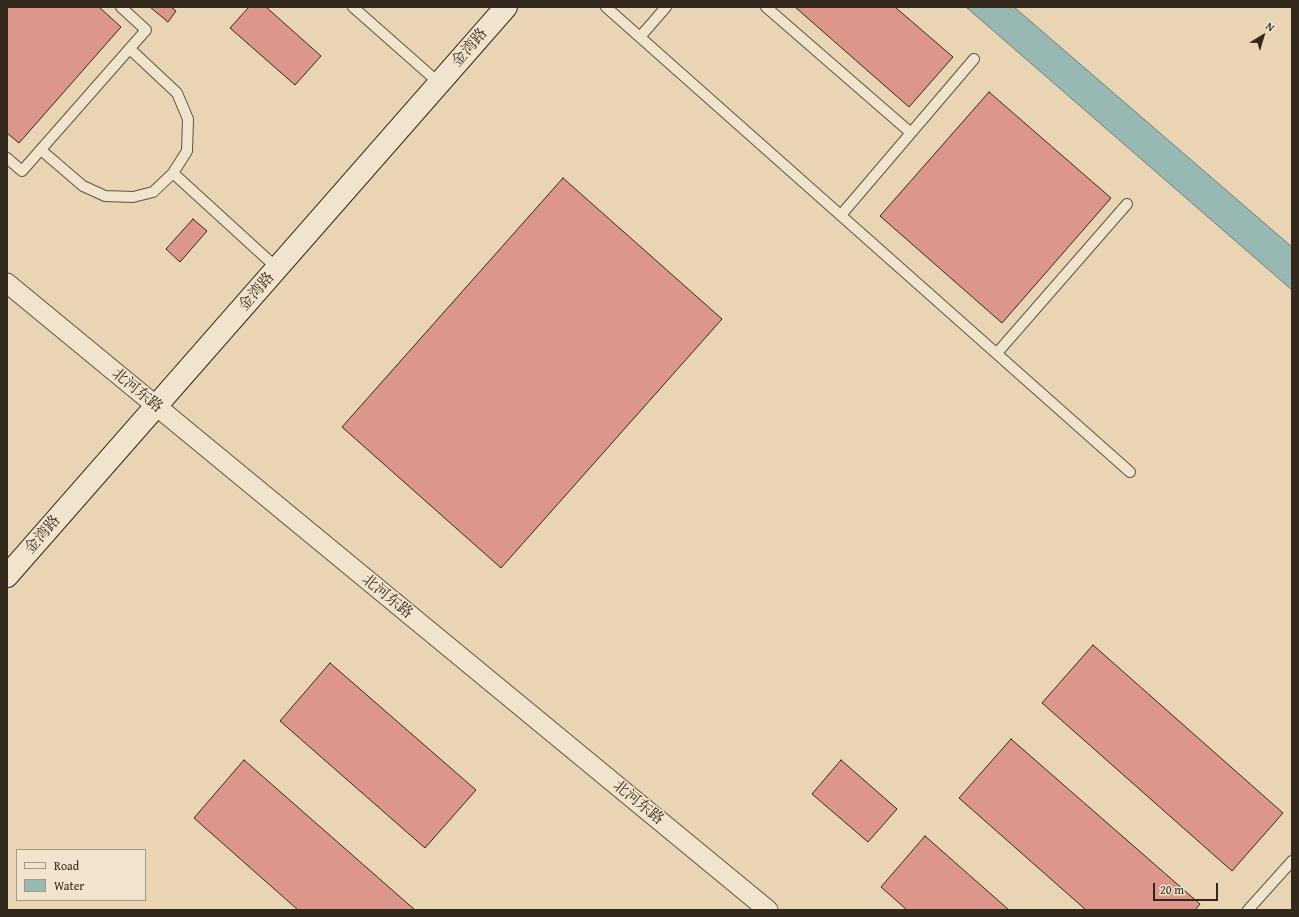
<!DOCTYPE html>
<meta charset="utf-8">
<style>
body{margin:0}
#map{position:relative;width:1299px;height:917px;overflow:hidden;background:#e9d5b4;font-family:"Gentium Book Plus",serif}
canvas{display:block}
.frame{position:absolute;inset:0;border:8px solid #32281b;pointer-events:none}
.legend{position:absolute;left:16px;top:849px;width:130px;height:52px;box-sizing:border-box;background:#f1e4ce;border:1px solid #a59986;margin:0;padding:5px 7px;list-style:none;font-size:12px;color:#32281b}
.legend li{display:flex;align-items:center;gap:8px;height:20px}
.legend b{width:20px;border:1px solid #a59986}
.north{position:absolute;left:1243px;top:16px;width:40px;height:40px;-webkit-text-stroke:3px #f1e4ce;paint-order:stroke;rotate:38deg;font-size:11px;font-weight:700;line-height:16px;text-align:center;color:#32281b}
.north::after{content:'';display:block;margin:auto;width:14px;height:18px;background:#32281b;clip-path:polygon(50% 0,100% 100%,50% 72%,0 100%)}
.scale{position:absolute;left:1153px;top:883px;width:65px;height:18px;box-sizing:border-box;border:2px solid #32281b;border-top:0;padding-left:5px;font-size:12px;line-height:14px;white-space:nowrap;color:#32281b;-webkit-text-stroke:3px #f1e4ce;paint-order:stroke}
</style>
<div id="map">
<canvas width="1299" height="917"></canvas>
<div class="frame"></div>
<ul class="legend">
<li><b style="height:5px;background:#f1e4ce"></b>Road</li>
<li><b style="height:11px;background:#98b8b3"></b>Water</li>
</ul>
<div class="north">N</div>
<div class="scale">20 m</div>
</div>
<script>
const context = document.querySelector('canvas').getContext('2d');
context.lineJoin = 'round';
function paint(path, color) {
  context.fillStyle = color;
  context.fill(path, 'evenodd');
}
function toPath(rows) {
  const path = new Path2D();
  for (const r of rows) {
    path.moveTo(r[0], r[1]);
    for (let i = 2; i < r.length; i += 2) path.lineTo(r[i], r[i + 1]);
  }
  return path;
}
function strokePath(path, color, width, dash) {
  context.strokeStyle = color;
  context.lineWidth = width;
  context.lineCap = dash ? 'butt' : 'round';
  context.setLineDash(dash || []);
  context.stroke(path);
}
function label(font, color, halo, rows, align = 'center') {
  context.font = font + ' "Gentium Book Plus","Noto Serif SC",serif';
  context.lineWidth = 3;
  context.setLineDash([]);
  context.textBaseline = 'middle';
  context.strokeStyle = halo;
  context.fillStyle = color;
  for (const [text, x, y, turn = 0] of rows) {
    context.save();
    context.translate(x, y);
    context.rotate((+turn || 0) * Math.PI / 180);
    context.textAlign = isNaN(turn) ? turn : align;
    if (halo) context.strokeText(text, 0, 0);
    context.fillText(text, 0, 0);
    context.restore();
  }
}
const water = toPath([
 [966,7,1014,7,1292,247,1292,290,966,7]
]);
const building = toPath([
 [7,7,99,7,121,27,19,143,7,133,7,7],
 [150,7,171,7,176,11,168,22,150,7],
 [249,7,266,7,321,56,295,85,230,28,249,7],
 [795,7,895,7,953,57,909,107,795,7],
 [989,92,1111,198,1002,323,880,216,989,92],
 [563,178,722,319,501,568,342,427,563,178],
 [193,219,207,231,180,262,166,249,193,219],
 [1093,645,1283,813,1232,871,1042,703,1093,645],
 [330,663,476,790,425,848,280,721,330,663],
 [1011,739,1200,904,1195,910,1086,910,959,798,1011,739],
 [244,760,415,910,298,910,194,818,244,760],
 [841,760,897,809,868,842,812,794,841,760],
 [925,836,1009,910,907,910,881,887,925,836]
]);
const lane = toPath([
 [353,7,439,83],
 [606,7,1130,472],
 [766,7,911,133],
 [640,37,666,7],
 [41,150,83,186,105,196,133,197,153,192,173,173,187,151,188,119,177,93,130,49],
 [7,158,22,171,146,30,121,7],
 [173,173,277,268],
 [841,215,974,59],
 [997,353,1127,204],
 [1248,910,1292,861]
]);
const street = toPath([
 [7,283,768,910]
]);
const secondary = toPath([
 [7,576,506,7]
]);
const streetNames = [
 ["金湾路",470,48,-49],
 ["金湾路",257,292,-49],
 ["北河东路",137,391,39],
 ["金湾路",43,535,-49],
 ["北河东路",387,597,39],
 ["北河东路",638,803,39]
];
paint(water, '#98b8b3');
strokePath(water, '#6f7e76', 1);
paint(building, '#dd968a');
strokePath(building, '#32281b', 1);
strokePath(lane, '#605341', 12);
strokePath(street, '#605341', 21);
strokePath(secondary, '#32281b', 24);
strokePath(lane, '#f1e4ce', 10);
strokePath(street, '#f1e4ce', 19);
strokePath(secondary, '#f1e4ce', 22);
label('15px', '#32281b', '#f1e4ce', streetNames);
</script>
